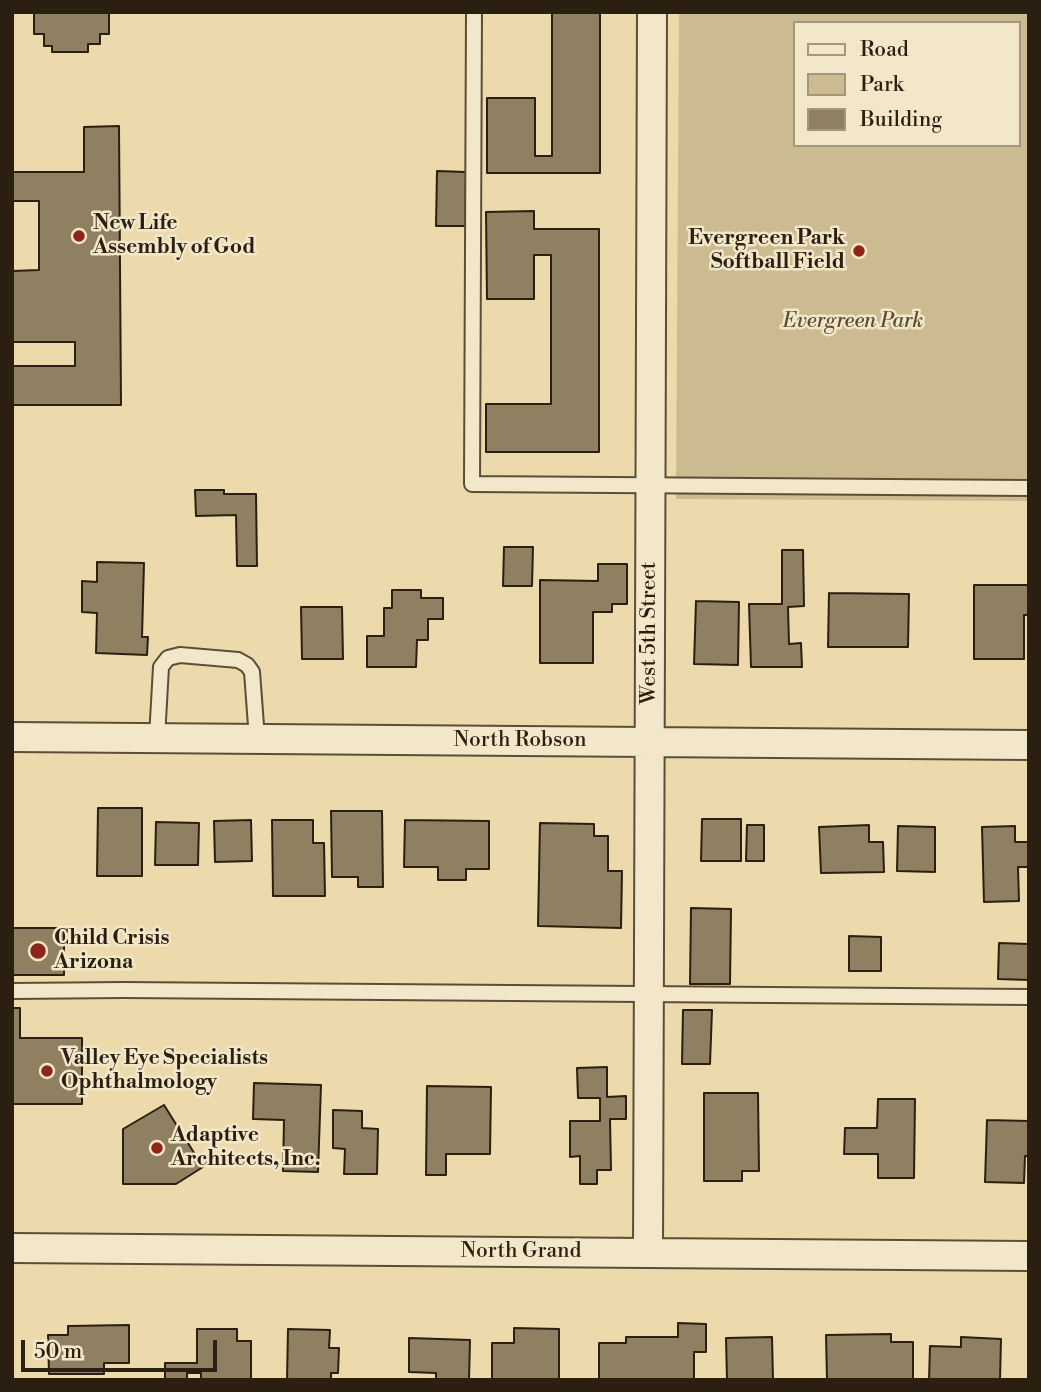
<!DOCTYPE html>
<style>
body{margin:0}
#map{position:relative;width:1041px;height:1392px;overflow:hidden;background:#eddaac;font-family:"Libre Bodoni",serif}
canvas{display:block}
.frame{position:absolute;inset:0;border:14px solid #2a1f10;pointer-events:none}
.legend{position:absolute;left:793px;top:21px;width:228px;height:126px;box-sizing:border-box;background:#f3e7c9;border:2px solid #a3977f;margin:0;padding:9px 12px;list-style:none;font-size:21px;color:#2a1f10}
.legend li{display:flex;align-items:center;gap:14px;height:35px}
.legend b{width:35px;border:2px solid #a3977f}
.scale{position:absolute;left:21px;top:1340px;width:196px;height:32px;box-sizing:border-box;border:4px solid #2a1f10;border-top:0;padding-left:9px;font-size:21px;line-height:24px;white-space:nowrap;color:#2a1f10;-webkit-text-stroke:5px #f3e7c9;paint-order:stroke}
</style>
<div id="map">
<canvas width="1041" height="1392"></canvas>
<div class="frame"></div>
<ul class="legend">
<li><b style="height:9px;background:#f3e7c9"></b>Road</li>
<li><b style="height:19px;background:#ccba91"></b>Park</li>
<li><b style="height:19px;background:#8f8061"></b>Building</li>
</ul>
<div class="scale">50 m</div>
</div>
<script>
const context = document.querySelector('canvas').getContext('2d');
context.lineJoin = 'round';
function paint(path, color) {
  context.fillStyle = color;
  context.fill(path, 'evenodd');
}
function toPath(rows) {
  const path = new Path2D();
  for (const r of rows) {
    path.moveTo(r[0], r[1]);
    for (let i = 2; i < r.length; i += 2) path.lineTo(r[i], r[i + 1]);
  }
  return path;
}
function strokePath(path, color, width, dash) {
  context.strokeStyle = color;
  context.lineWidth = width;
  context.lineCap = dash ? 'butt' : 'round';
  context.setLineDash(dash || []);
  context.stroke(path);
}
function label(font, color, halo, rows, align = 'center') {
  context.font = font + ' "Libre Bodoni",serif';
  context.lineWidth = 5;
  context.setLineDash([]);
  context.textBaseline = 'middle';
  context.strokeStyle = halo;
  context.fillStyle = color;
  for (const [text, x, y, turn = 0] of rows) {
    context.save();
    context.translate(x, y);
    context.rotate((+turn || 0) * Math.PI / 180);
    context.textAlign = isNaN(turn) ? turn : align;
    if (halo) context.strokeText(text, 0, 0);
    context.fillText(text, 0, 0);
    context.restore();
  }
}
const green = toPath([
 [679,12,1029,12,1029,501,676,499],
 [794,23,1018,23,1018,145,794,145]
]);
const building = toPath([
 [34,12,109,12,109,34,100,34,100,44,88,44,88,52,52,52,52,46,44,46,44,34,34,34,34,12],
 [552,12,600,12,600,173,487,173,487,98,535,98,535,156,552,156,552,12],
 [119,126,121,405,12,405,12,366,75,366,75,342,12,342,12,271,39,270,39,201,12,201,12,172,84,172,84,127,119,126],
 [437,171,466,172,465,226,436,226,437,171],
 [534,211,534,229,599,229,599,452,486,452,486,404,551,404,551,255,534,255,534,299,487,299,486,212,534,211],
 [195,490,224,490,224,494,256,494,257,566,237,566,236,515,196,516,195,490],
 [504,547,533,547,532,586,503,586,504,547],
 [782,550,803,550,804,606,788,607,789,644,801,643,802,667,751,667,749,604,782,604,782,550],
 [97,562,144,563,142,637,148,637,147,655,96,653,97,613,82,612,82,581,97,582,97,562],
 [598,564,627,564,627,604,612,604,612,612,593,612,593,663,540,663,540,580,598,581,598,564],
 [974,585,1029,585,1029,615,1024,615,1024,659,974,659,974,585],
 [392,590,421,590,421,598,443,598,443,619,428,619,428,640,417,640,416,667,367,667,367,636,384,636,384,608,392,608,392,590],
 [829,593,909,594,908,647,828,647,829,593],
 [696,601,739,602,738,665,694,664,696,601],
 [301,607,342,607,343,659,302,659,301,607],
 [98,808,142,808,142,876,97,876,98,808],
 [331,811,382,811,383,887,358,887,358,877,332,877,331,811],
 [702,819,741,819,741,861,701,861,702,819],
 [251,820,252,861,215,862,214,821,251,820],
 [272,820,313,820,313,843,324,843,325,896,273,896,272,820],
 [405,820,489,821,489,869,466,869,466,880,438,880,438,867,404,867,405,820],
 [156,822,199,823,198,865,155,865,156,822],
 [540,823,594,824,594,836,608,836,608,871,622,871,621,928,538,926,540,823],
 [747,825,764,825,764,861,746,861,747,825],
 [869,825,869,842,883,842,884,872,821,873,819,827,869,825],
 [898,826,935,827,935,872,897,871,898,826],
 [1015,826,1015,842,1029,842,1029,867,1018,867,1019,901,984,902,982,827,1015,826],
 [691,908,731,909,730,984,690,984,691,908],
 [12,928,64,928,64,975,12,975,12,928],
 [849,936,881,937,881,971,849,971,849,936],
 [999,943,1029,944,1029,980,998,979,999,943],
 [12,1008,20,1008,20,1038,82,1038,82,1104,12,1104,12,1008],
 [683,1010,712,1010,710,1064,682,1064,683,1010],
 [607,1067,607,1097,626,1096,626,1119,610,1119,611,1170,597,1170,597,1184,580,1184,580,1156,570,1157,570,1121,600,1121,600,1098,578,1098,577,1068,607,1067],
 [254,1083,321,1085,318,1172,283,1171,284,1120,253,1119,254,1083],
 [427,1086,491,1087,490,1154,446,1154,446,1175,426,1175,427,1086],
 [704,1093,758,1093,759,1171,742,1171,742,1181,704,1181,704,1093],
 [878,1099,915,1099,914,1178,878,1178,878,1154,844,1154,845,1128,877,1128,878,1099],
 [164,1105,203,1167,176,1184,123,1184,123,1129,164,1105],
 [333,1110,362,1111,362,1128,378,1129,377,1174,344,1174,345,1149,333,1148,333,1110],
 [987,1120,1029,1121,1029,1156,1025,1156,1024,1183,985,1182,987,1120],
 [678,1323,706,1324,706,1352,694,1352,694,1380,599,1380,599,1343,626,1343,626,1337,678,1337,678,1323],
 [129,1325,129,1363,104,1363,104,1374,49,1374,48,1335,68,1335,68,1326,129,1325],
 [514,1328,559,1329,559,1380,492,1380,492,1343,514,1343,514,1328],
 [197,1329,237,1329,237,1341,251,1341,251,1380,201,1380,201,1373,187,1373,187,1380,165,1380,165,1363,197,1363,197,1329],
 [288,1329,330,1330,329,1348,339,1348,338,1373,331,1373,331,1380,287,1380,288,1329],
 [891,1334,891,1342,913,1342,913,1380,827,1380,826,1335,891,1334],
 [772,1337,773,1380,727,1380,726,1338,772,1337],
 [961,1337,1001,1339,1000,1380,929,1380,930,1346,961,1347,961,1337],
 [409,1338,470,1340,469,1380,436,1380,436,1373,409,1372,409,1338]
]);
const lane = toPath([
 [474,12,472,484,1029,488],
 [157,738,161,667,168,658,180,655,238,660,247,665,252,672,257,739],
 [12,991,123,990,1029,997]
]);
const street = toPath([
 [12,737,1029,745],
 [12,1248,1029,1256],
 [648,1253,652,12]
]);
const markers = [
 [79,236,7,"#8f2418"],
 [859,251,7,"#8f2418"],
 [38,951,9,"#8f2418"],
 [47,1071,7,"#8f2418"],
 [157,1148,7,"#8f2418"]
];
const poiNames = [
 ["New Life",93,224],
 ["Assembly of God",93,248],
 ["Evergreen Park",845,239,"right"],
 ["Softball Field",845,263,"right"],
 ["Child Crisis",54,939],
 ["Arizona",54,963],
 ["Valley Eye Specialists",61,1059],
 ["Ophthalmology",61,1083],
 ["Adaptive",171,1136],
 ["Architects, Inc.",171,1160]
];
const parkNames = [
 ["Evergreen Park",853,322]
];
const streetNames = [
 ["West 5th Street",650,633,-90],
 ["North Robson",520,741],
 ["North Grand",521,1252]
];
paint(green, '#ccba91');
paint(building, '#8f8061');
strokePath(building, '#2a1f10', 2);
strokePath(lane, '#5b4e37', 18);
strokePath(street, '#5b4e37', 32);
strokePath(lane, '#f3e7c9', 14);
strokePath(street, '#f3e7c9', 28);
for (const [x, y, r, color] of markers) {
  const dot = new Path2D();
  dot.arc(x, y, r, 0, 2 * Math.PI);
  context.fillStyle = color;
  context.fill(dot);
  strokePath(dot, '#f3e7c9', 2.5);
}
label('bold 21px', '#2a1f10', '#f3e7c9', poiNames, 'left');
label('italic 21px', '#5b4e37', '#f3e7c9', parkNames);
label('21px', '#2a1f10', '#f3e7c9', streetNames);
</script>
